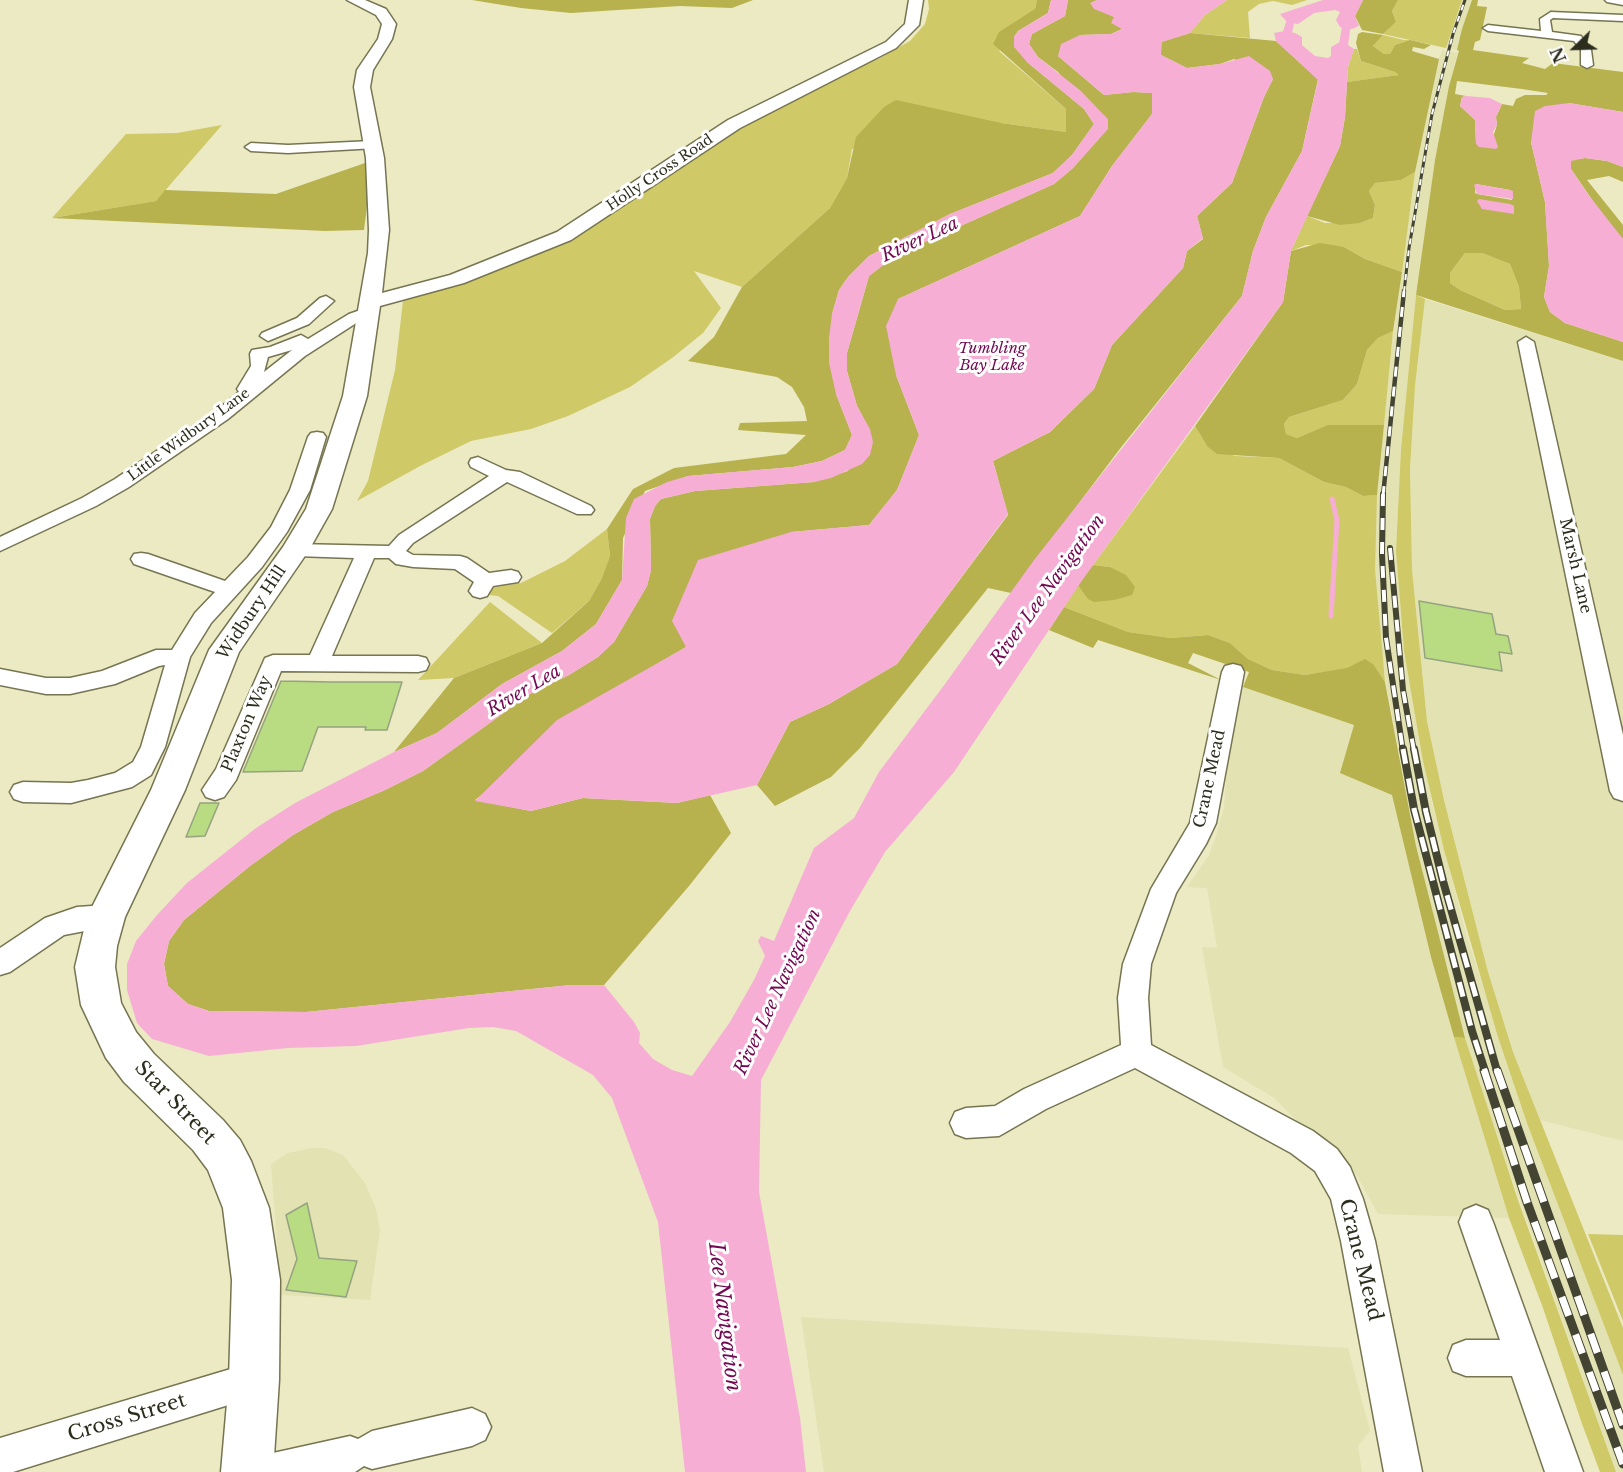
<!DOCTYPE html>
<style>
body{margin:0}
#map{position:relative;width:1623px;height:1472px;overflow:hidden;background:#ebeac3;font-family:"Libre Baskerville",serif}
canvas{display:block}
.north{position:absolute;left:1545px;top:18px;width:60px;height:60px;-webkit-text-stroke:4px #fff;paint-order:stroke;rotate:247deg;font-size:16px;font-weight:700;line-height:24px;text-align:center;color:#2d2d1e}
.north::after{content:'';display:block;margin:auto;width:21px;height:27px;background:#2d2d1e;clip-path:polygon(50% 0,100% 100%,50% 72%,0 100%)}
</style>
<div id="map">
<canvas width="1623" height="1472"></canvas>
<div class="north">N</div>
</div>
<script>
const context = document.querySelector('canvas').getContext('2d');
context.lineJoin = 'round';
function paint(path, color) {
  context.fillStyle = color;
  context.fill(path, 'evenodd');
}
function toPath(rows) {
  const path = new Path2D();
  for (const r of rows) {
    path.moveTo(r[0], r[1]);
    for (let i = 2; i < r.length; i += 2) path.lineTo(r[i], r[i + 1]);
  }
  return path;
}
function strokePath(path, color, width, dash) {
  context.strokeStyle = color;
  context.lineWidth = width;
  context.lineCap = dash ? 'butt' : 'round';
  context.setLineDash(dash || []);
  context.stroke(path);
}
function label(font, color, halo, rows, align = 'center') {
  context.font = font + ' "Libre Baskerville",serif';
  context.lineWidth = 6;
  context.setLineDash([]);
  context.textBaseline = 'middle';
  context.strokeStyle = halo;
  context.fillStyle = color;
  for (const [text, x, y, turn = 0] of rows) {
    context.save();
    context.translate(x, y);
    context.rotate((+turn || 0) * Math.PI / 180);
    context.textAlign = isNaN(turn) ? turn : align;
    if (halo) context.strokeText(text, 0, 0);
    context.fillText(text, 0, 0);
    context.restore();
  }
}
const built = toPath([
 [1462,0,1472,0,1457,50,1446,48],
 [1442,50,1458,53,1449,86,1435,160,1416,295,1401,449,1396,551,1404,651,1432,803,1466,933,1528,1126,1623,1375,1623,1472,1616,1472,1476,1077,1448,976,1416,846,1381,655,1375,569,1375,514,1393,331,1415,172,1433,78],
 [1425,299,1623,361,1623,1141,1540,1120,1513,1052,1488,972,1444,800,1427,720,1412,570,1410,469,1415,386],
 [1243,687,1355,725,1392,794,1431,957,1509,1218,1378,1214,1357,1176,1330,1143,1297,1121,1274,1098,1223,1067,1202,947,1217,948,1207,888,1187,887,1209,855,1216,836,1224,807,1228,752],
 [311,1148,325,1148,343,1155,365,1183,376,1209,380,1230,370,1300,281,1295,271,1164,288,1153],
 [801,1317,1348,1348,1370,1431,1358,1446,1362,1472,824,1472]
]);
const green = toPath([
 [928,0,1037,0,1035,9,999,51,1066,109,1066,132,1001,123,852,149,847,178,830,208,742,287,694,271,721,308,703,333,672,358,630,387,568,416,531,429,471,441,420,466,357,501,368,481,395,370,403,301,485,275,557,245,684,161,735,132,788,101,835,77,880,58,910,41,925,24,929,9],
 [1227,0,1307,0,1292,5,1273,1,1259,4,1248,12,1250,38,1190,33,1205,15],
 [1398,0,1462,0,1446,48,1383,34,1396,22,1392,11],
 [1383,35,1404,40,1410,40,1395,45,1390,54,1384,54,1373,46],
 [1354,49,1357,49,1361,61,1395,72,1400,75,1347,82,1348,67],
 [222,125,156,201,52,218,126,134,177,133],
 [1415,172,1402,272,1365,259,1344,247,1306,245,1291,251,1307,216,1325,223,1360,223,1373,218,1375,205,1369,191,1375,183,1401,180],
 [1465,253,1482,253,1510,264,1519,287,1521,309,1505,310,1460,290,1450,283,1450,273],
 [1416,295,1425,299,1415,386,1410,469,1412,570,1427,721,1444,800,1488,972,1513,1052,1623,1328,1623,1375,1528,1126,1498,1037,1444,850,1423,761,1404,651,1396,551,1401,449],
 [1393,331,1384,425,1329,425,1297,438,1286,434,1284,424,1289,417,1343,400,1357,384,1367,350,1378,338],
 [1195,426,1207,446,1235,456,1279,458,1324,482,1346,487,1363,496,1377,495,1375,569,1385,682,1374,665,1305,675,1272,670,1248,659,1230,643,1208,635,1171,638,1128,632,1064,607,1078,585,1085,592,1110,567,1093,565],
 [607,529,610,556,601,580,589,601,552,633,498,596,489,595,491,588,521,583,565,561],
 [490,602,542,643,454,678,418,680],
 [1454,1037,1465,1038,1518,1200,1616,1472,1600,1472,1581,1421,1543,1308,1509,1218],
 [1588,1234,1623,1235,1623,1321]
]);
const forest = toPath([
 [472,0,753,0,732,8,680,6,571,13,521,8],
 [1037,0,1051,0,1048,13,1018,31,1014,37,1027,62,1084,109,1094,124,1072,155,1053,173,950,214,869,256,848,277,839,290,832,314,836,394,852,435,845,450,822,461,793,467,688,476,645,491,623,538,622,580,596,624,562,651,502,684,437,733,394,752,454,678,542,643,589,601,601,580,610,556,607,529,633,489,674,468,786,454,806,435,738,430,740,423,807,421,804,407,792,387,777,377,688,361,714,337,742,287,830,208,847,178,856,137,884,107,896,100,1001,123,1066,132,1066,109,993,44,999,32,1035,9],
 [1068,0,1097,0,1091,3,1114,17,1122,29,1111,34,1080,35,1058,56,1104,95,1133,92,1153,93,1152,114,1112,166,1080,216,898,299,896,375,919,435,897,490,869,525,791,532,686,647,645,671,475,800,531,811,583,798,677,803,710,795,731,833,689,886,604,985,571,985,306,1012,209,1011,188,1004,168,986,164,964,169,941,184,920,250,866,293,835,333,812,385,790,423,771,530,694,569,675,598,657,614,642,647,586,651,570,650,519,655,506,661,499,695,491,814,482,848,471,863,417,857,406,847,371,847,353,869,276,896,255,1054,184,1073,168,1107,129,1058,72,1038,57,1029,44,1032,34,1065,16],
 [1363,0,1398,0,1392,11,1396,22,1383,34,1362,30,1355,16],
 [1472,0,1478,0,1477,6,1487,7,1480,40,1475,42,1473,50,1529,58,1522,63,1545,69,1553,63,1623,72,1623,112,1569,103,1531,142,1545,202,1549,266,1544,297,1550,312,1565,323,1623,342,1623,361,1416,295,1435,160,1449,86,1459,51,1457,50,1462,29],
 [1457,81,1522,89,1548,93,1546,95,1525,95,1516,99,1513,106,1502,104,1496,117,1497,125,1493,137,1476,144,1475,120,1460,106,1462,97,1466,96,1455,94],
 [1476,184,1510,190,1512,200,1477,194,1475,193],
 [1465,253,1482,253,1510,264,1519,287,1521,309,1505,310,1460,290,1450,283,1450,273],
 [1362,32,1383,35,1373,46,1384,54,1390,54,1395,45,1410,40,1431,45,1424,49,1413,47,1412,51,1439,59,1415,172,1401,180,1375,183,1369,191,1375,205,1373,218,1360,223,1340,225,1307,216,1340,146,1345,117,1347,82,1399,75,1395,72,1361,61,1356,43,1358,34],
 [1190,33,1276,41,1318,79,1302,151,1266,217,1253,251,1242,296,1119,450,1011,593,988,588,860,748,831,777,775,806,757,785,790,722,829,704,897,664,1008,515,993,461,1050,432,1094,389,1112,345,1183,268,1187,251,1203,239,1197,216,1232,183,1264,97,1273,79,1234,59,1220,64,1187,68,1161,55,1161,42],
 [1585,158,1607,161,1623,167,1623,182,1609,176,1587,180,1623,225,1623,239,1608,223,1571,169,1570,160],
 [365,163,369,189,364,230,325,231,52,218,156,201,165,190,276,194],
 [1320,243,1344,247,1365,259,1402,272,1393,331,1378,338,1367,350,1357,384,1343,400,1289,417,1284,424,1286,434,1297,438,1328,425,1384,425,1377,495,1363,496,1346,487,1324,482,1279,458,1217,454,1207,446,1195,426,1283,302,1291,251],
 [1093,565,1110,567,1126,575,1135,587,1132,595,1114,600,1094,602,1088,599,1078,585],
 [1064,607,1128,632,1171,638,1208,635,1230,643,1248,659,1272,670,1305,675,1347,668,1365,659,1374,665,1385,682,1416,846,1465,1038,1454,1037,1431,957,1392,795,1340,773,1354,725,1243,687,1249,672,1193,653,1188,663,1221,680,1098,640,1093,648,1049,630]
]);
const water = toPath([
 [1051,0,1068,0,1065,16,1032,34,1029,44,1038,57,1081,91,1102,113,1108,119,1108,129,1073,168,1054,184,896,255,869,276,847,353,847,371,857,406,870,429,873,442,870,455,862,464,831,478,814,482,695,491,661,499,655,506,650,519,651,570,647,586,614,642,598,657,569,675,530,694,423,771,385,790,333,812,293,835,250,866,184,920,169,941,164,964,168,986,188,1004,209,1011,306,1012,571,985,604,985,634,1022,640,1033,639,1043,653,1059,672,1070,692,1076,730,1022,754,980,765,956,758,941,761,936,774,941,814,848,854,818,879,772,945,684,1034,560,1242,296,1253,251,1266,217,1302,151,1318,80,1276,41,1274,33,1285,31,1295,33,1302,37,1302,45,1315,56,1328,58,1331,56,1331,47,1340,42,1343,32,1348,32,1345,43,1354,49,1348,67,1345,117,1340,146,1291,251,1283,302,1083,579,954,772,885,852,850,911,761,1080,759,1192,800,1418,806,1472,685,1472,658,1222,612,1098,593,1075,516,1031,493,1027,469,1028,356,1046,288,1048,209,1056,152,1039,137,1023,127,990,127,964,136,941,157,915,187,883,256,828,295,803,394,752,437,733,502,684,562,651,596,624,622,580,626,518,634,499,667,482,688,476,793,467,822,461,845,450,852,435,836,394,829,363,829,338,832,314,839,290,848,277,869,256,950,214,1053,173,1072,155,1094,124,1084,109,1027,62,1014,47,1014,37,1018,31,1048,13],
 [1097,0,1227,0,1205,15,1190,33,1162,42,1161,55,1187,68,1220,64,1249,56,1270,71,1273,79,1264,97,1232,183,1197,216,1203,238,1187,251,1183,268,1112,345,1094,389,1050,432,993,461,1008,514,897,664,829,704,790,722,757,785,677,803,583,798,531,811,475,801,557,720,686,647,672,621,698,560,791,532,869,525,897,490,919,435,896,375,886,326,898,299,1080,216,1112,166,1152,114,1152,93,1133,92,1104,95,1058,56,1061,44,1080,35,1111,34,1122,29,1111,23,1114,17,1094,9,1090,3],
 [1323,0,1363,0,1355,16,1359,26,1352,29,1340,27,1336,20,1340,12,1335,10,1314,13,1298,24,1287,22,1280,14],
 [1466,96,1490,98,1502,104,1496,117,1497,125,1493,132,1498,147,1496,149,1479,147,1476,144,1475,120,1460,106,1462,97],
 [1569,103,1623,112,1623,167,1607,161,1585,158,1571,161,1571,169,1587,193,1623,239,1623,342,1565,323,1550,312,1544,297,1549,266,1545,202,1531,142,1535,111,1545,106],
 [1476,184,1510,190,1513,191,1513,199,1477,194,1474,185],
 [1479,199,1510,204,1514,206,1514,214,1482,209,1477,201]
]);
const stream = toPath([
 [1331,616,1337,520,1332,499]
]);
const canal = toPath([
 [1343,0,1351,0,1349,5,1352,15,1346,61,1341,64,1336,61,1344,15,1341,5,1343,0],
 [1313,6,1317,9,1316,11,1295,20,1290,41,1302,54,1294,56,1280,41,1287,19,1313,6]
]);
const building = toPath([
 [1419,601,1492,614,1496,634,1508,636,1512,654,1499,652,1502,671,1425,658,1419,601],
 [281,681,332,682,402,682,387,730,365,730,366,727,318,727,302,771,243,772,281,681],
 [200,803,219,803,205,836,186,837,200,803],
 [307,1203,319,1258,357,1261,346,1297,286,1290,297,1259,286,1215,307,1203]
]);
const street = toPath([
 [1605,0,1623,0,1623,5,1607,2,1605,0],
 [1551,12,1623,15,1623,21,1553,18,1550,20,1552,32,1581,36,1591,50,1593,65,1587,68,1581,65,1581,50,1574,41,1488,31,1483,28,1488,25,1541,31,1540,19,1551,12],
 [372,141,378,145,376,148,288,153,251,151,245,147,251,143,288,145,372,141],
 [326,296,334,301,309,324,268,341,260,336,262,333,297,318,320,298,326,296],
 [369,307,375,309,377,312,375,315,361,320,305,356,228,419,129,487,96,506,0,551,0,537,82,498,115,479,216,411,239,392,237,389,251,366,250,354,252,350,270,347,301,335,308,339,349,314,369,307],
 [292,350,264,372,268,357,292,350],
 [1526,337,1534,342,1623,735,1623,801,1614,798,1610,791,1518,342,1526,337],
 [317,432,323,433,326,437,310,490,287,532,262,567,211,623,190,657,165,747,151,775,132,787,71,803,23,802,14,799,10,792,14,785,23,782,71,783,88,780,115,773,133,762,141,747,165,665,159,666,115,684,70,694,46,694,0,685,0,669,46,678,70,678,102,671,156,650,172,650,195,613,215,592,134,564,131,559,134,554,141,553,148,554,225,581,248,557,271,527,290,490,308,437,311,433,317,432],
 [478,457,506,470,520,472,591,506,594,510,591,514,577,514,507,482,413,543,406,551,413,555,460,556,467,558,489,573,511,570,518,572,521,577,518,582,493,586,487,596,480,598,473,596,469,591,474,582,455,569,413,567,396,564,389,558,374,558,332,656,418,656,426,658,429,664,426,670,418,672,281,671,236,780,224,797,215,800,206,797,202,790,216,769,265,658,273,655,310,655,354,558,295,556,288,554,285,550,288,546,295,544,389,546,399,535,489,476,471,467,469,463,471,459,478,457],
 [1233,664,1241,666,1244,672,1216,823,1206,844,1176,893,1151,964,1148,998,1151,1045,1313,1131,1337,1149,1350,1167,1363,1199,1375,1241,1422,1472,1384,1472,1341,1241,1331,1199,1315,1171,1291,1153,1135,1068,1046,1109,999,1136,966,1138,955,1134,950,1123,955,1112,966,1108,995,1106,1024,1089,1121,1045,1118,998,1123,964,1151,889,1190,823,1222,672,1225,666,1233,664],
 [106,905,116,909,120,917,116,925,64,935,10,972,0,975,0,948,45,918,77,907,106,905],
 [1476,1205,1488,1210,1493,1222,1583,1472,1545,1472,1512,1376,1466,1376,1453,1371,1448,1358,1453,1345,1466,1340,1500,1340,1459,1222,1464,1210,1476,1205],
 [254,1362,267,1367,272,1380,267,1393,13,1472,0,1472,0,1438,254,1362],
 [472,1408,485,1414,491,1427,485,1440,472,1446,372,1469,364,1466,355,1472,254,1472,259,1458,273,1453,350,1436,358,1439,372,1431,472,1408]
]);
const secondary = toPath([
 [347,0,365,0,386,9,396,24,392,39,373,70,370,87,384,158,389,230,382,293,450,275,557,232,728,120,886,42,905,24,909,0,923,0,919,25,896,48,740,128,571,240,464,283,380,306,367,396,332,509,309,550,239,652,185,790,125,917,117,946,115,967,121,1003,136,1032,154,1054,223,1120,240,1140,251,1161,269,1208,280,1280,279,1380,273,1472,221,1472,229,1380,232,1280,223,1208,208,1170,193,1150,124,1082,106,1058,81,1005,75,967,87,917,151,790,209,650,283,547,306,509,343,396,368,253,369,230,366,158,354,87,357,70,378,39,382,24,376,15,347,0]
]);
const railFar4 = toPath([
 [1404,292,1409,248,1432,114,1453,34,1465,0]
]);
const railFar3 = toPath([
 [1383,496,1404,291]
]);
const railFar2 = toPath([
 [1383,494,1382,554,1386,638,1403,751],
 [1390,548,1403,690,1414,751]
]);
const railFar1 = toPath([
 [1403,749,1414,809,1472,1031,1485,1071],
 [1414,749,1426,812,1443,881,1497,1071]
]);
const rail = toPath([
 [1484,1070,1527,1202,1623,1464],
 [1497,1070,1623,1425]
]);
const farStreetnames = [
 ["Holly Cross Road",660,173,-34],
 ["Little Widbury Lane",189,435,-36]
];
const farWaternames = [
 ["Tumbling",992,349],
 ["Bay Lake",992,366]
];
const streetNames = [
 ["Marsh Lane",1575,566,77],
 ["Widbury Hill",252,613,-56],
 ["Plaxton Way",247,724,-67],
 ["Crane Mead",1210,779,-78]
];
const waterNames = [
 ["River Lea",920,240,-25],
 ["River Lee Navigation",1048,590,-54],
 ["River Lea",524,691,-31],
 ["River Lee Navigation",778,992,-65]
];
const nearStreetnames = [
 ["Star Street",175,1103,46],
 ["Crane Mead",1360,1260,76],
 ["Cross Street",127,1418,-17]
];
const nearWaternames = [
 ["Lee Navigation",724,1317,83]
];
paint(built, '#e3e2b3');
paint(green, '#cfc968');
paint(forest, '#b7b14e');
paint(water, '#f6aed5');
strokePath(stream, '#f6aed5', 5);
paint(canal, '#f6aed5');
paint(building, '#b9db82');
strokePath(building, '#95a381', 1.5);
strokePath(street, '#767451', 3);
strokePath(secondary, '#767451', 3);
paint(street, '#fff');
paint(secondary, '#fff');
strokePath(railFar4, '#444432', 3);
strokePath(railFar3, '#444432', 4.5);
strokePath(railFar2, '#444432', 6);
strokePath(railFar1, '#444432', 8);
strokePath(rail, '#444432', 9);
strokePath(railFar4, '#fff', 2, [6]);
strokePath(railFar3, '#fff', 3, [10]);
strokePath(railFar2, '#fff', 4, [12]);
strokePath(railFar1, '#fff', 5, [15]);
strokePath(rail, '#fff', 7, [20]);
label('14px', '#2d2d1e', '#fff', farStreetnames);
label('italic 15px', '#730952', '#fff', farWaternames);
label('16px', '#2d2d1e', '#fff', streetNames);
label('italic 18px', '#730952', '#fff', waterNames);
label('20px', '#2d2d1e', '#fff', nearStreetnames);
label('italic 21px', '#730952', '#fff', nearWaternames);
</script>
